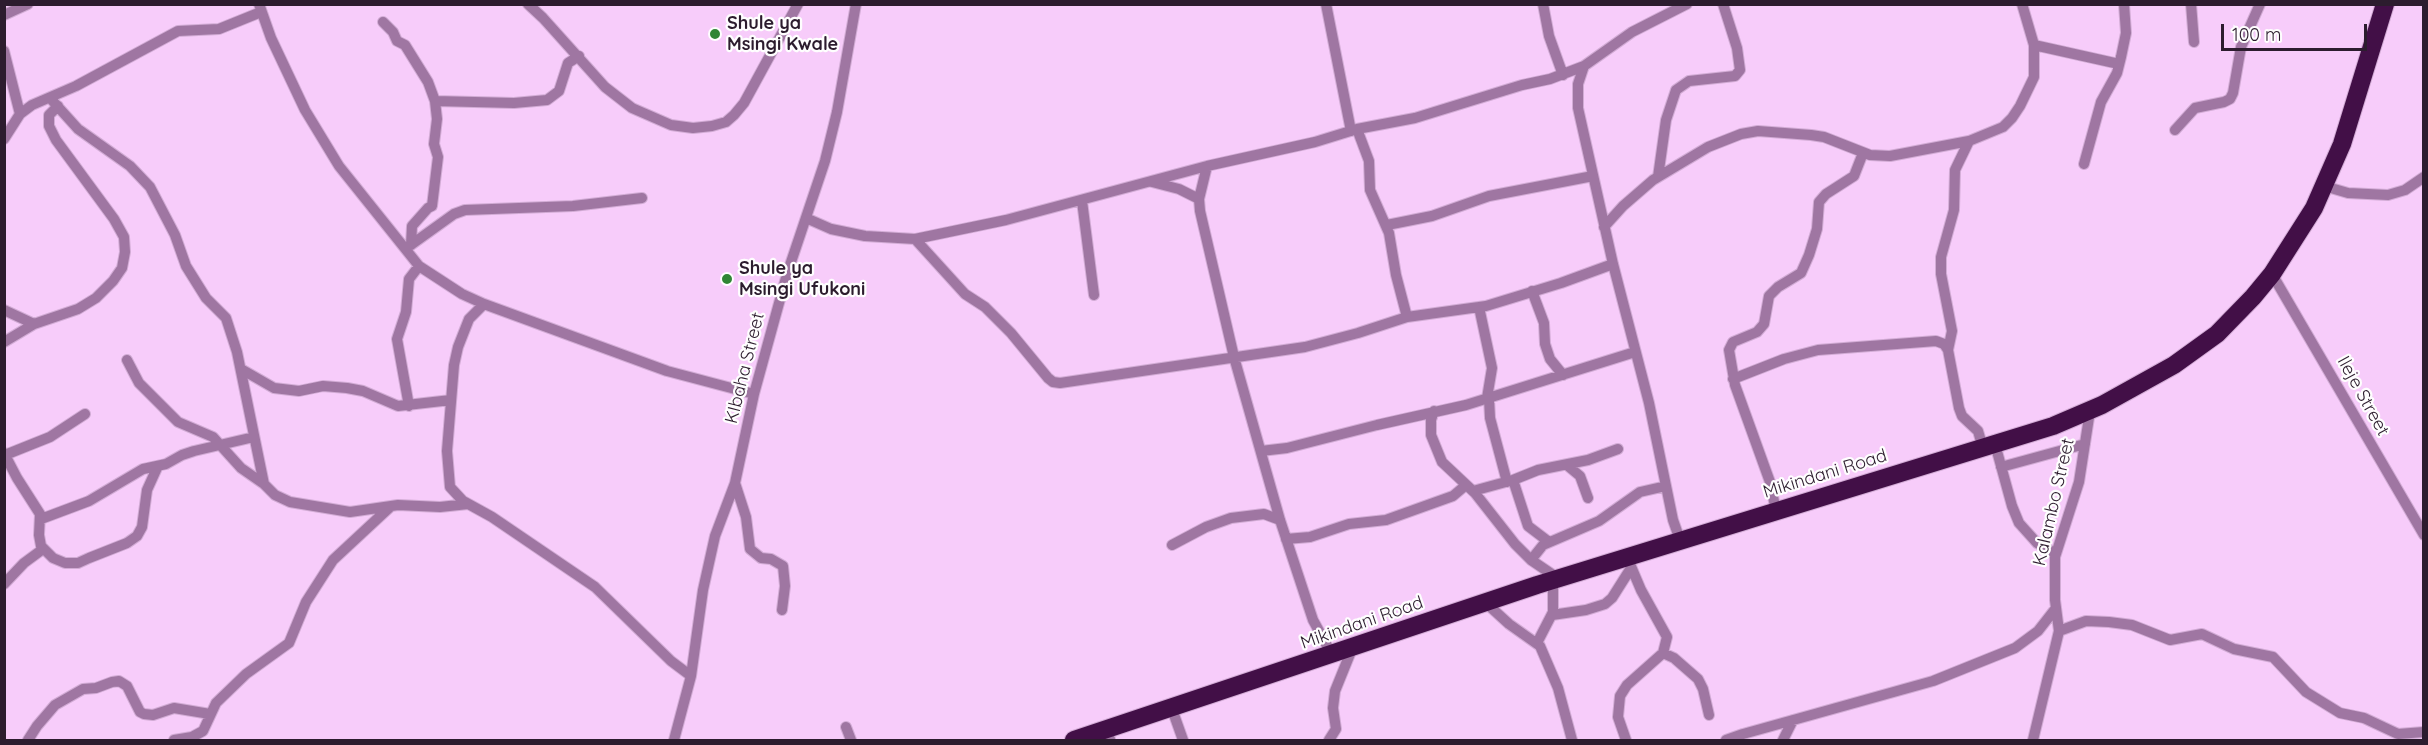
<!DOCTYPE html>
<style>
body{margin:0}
#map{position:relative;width:2428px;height:745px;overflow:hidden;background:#f7ccfa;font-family:Quicksand,sans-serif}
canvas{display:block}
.frame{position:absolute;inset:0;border:6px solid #2c1c2e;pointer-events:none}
.scale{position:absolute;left:2221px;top:24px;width:146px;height:27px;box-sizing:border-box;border:3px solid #2c1c2e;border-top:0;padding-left:8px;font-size:18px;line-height:21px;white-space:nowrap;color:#2c1c2e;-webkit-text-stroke:4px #fefefe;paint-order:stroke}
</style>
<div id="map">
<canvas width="2428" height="745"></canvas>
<div class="frame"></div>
<div class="scale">100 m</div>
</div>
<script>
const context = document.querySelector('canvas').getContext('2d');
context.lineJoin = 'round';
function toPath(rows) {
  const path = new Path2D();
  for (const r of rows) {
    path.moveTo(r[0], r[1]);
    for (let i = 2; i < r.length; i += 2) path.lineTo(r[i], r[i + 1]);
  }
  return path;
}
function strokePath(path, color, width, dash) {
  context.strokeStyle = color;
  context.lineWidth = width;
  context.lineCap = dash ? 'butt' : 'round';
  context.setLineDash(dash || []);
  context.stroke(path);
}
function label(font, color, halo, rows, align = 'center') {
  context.font = font + ' Quicksand,sans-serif';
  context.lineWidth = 4.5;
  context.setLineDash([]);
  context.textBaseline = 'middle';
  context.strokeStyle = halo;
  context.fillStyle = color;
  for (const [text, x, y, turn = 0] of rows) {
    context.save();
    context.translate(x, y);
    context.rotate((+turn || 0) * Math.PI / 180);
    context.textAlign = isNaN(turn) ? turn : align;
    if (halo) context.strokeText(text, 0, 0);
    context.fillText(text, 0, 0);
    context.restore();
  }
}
const street = toPath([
 [259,4,271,38,305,110,339,166,419,266,462,294,484,304,667,371,754,394],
 [528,4,543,18,605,87,632,108,671,125,693,128,712,126,726,122,734,115,744,103,798,4],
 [1326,4,1351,131],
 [1543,4,1549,36,1563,75],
 [2191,4,2194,42],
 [4,15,28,4],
 [383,22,393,32,397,41,405,45,428,82,435,101,437,119,434,144,438,157,432,206,428,208,412,226,411,245],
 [2034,45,2119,64],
 [4,51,20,114],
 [1584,66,1578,84,1578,108,1613,264,1649,403,1673,520,1680,540],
 [50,98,78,129,130,166,150,187,175,235,186,266,206,298,226,318,237,352,264,484,275,495,290,502,350,512,398,505,440,507,468,504],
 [435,101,514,103,547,100,559,91,568,63,579,56],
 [1357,129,1369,161,1370,190,1389,233,1396,275,1407,317],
 [2175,130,2195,108,2224,102,2230,99,2233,93,2241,47,2260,4],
 [4,139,20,114,32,105,76,86,178,31,219,29,261,12],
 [2084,164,2101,102,2117,73,2121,57,2126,33,2124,4],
 [1207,166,1199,199,1200,211,1234,357,1280,520,1313,620,1332,655],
 [1658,177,1666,120,1676,90,1689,81,1735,76,1740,70,1737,48,1723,4],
 [1152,182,1179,189,1199,199],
 [2324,186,2348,193,2388,195,2405,190,2424,177],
 [1082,201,1094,295],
 [806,218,831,229,865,236,915,239,1006,220,1207,166,1315,142,1357,129,1415,118,1522,85,1550,79,1584,66,1632,32,1687,4],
 [1387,225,1432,216,1489,196,1593,176],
 [1604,227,1623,206,1653,180,1708,147,1741,134,1758,131,1811,135,1824,137,1870,155,1890,156,1969,141],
 [915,239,965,294,985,307,1011,333,1048,378,1053,382,1060,383,1305,347,1358,333,1407,317,1486,306,1561,283,1613,264],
 [408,247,454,214,465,210,573,206,642,198],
 [2272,274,2424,535],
 [1532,291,1544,323,1545,344,1550,359,1563,375],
 [484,304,469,319,458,347,454,365,447,451,450,487,463,501,492,517,595,587,671,661,691,676],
 [1479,307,1492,368,1487,398],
 [4,310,34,324],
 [4,342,34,324,78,309,96,298,113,281,122,268,125,252,124,237,114,219,56,140,49,126,49,115,58,106],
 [1948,350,1952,331,1941,274,1941,257,1954,210,1955,170,1969,141,2003,127,2012,118,2020,106,2034,77,2034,45,2022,4],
 [127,360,139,383,178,422,213,437,241,468,264,484],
 [241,369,274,388,299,391,323,386,347,388,363,391,398,406,451,400],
 [1733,379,1784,359,1818,350,1936,341,1944,344,1948,350,1959,408,1962,416,1978,431,1983,448],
 [1489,398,1490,418,1507,482],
 [409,406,397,339,406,312,409,279,419,266],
 [1434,411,1431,420,1431,435,1442,462,1475,493,1515,544,1531,560,1559,579],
 [1995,444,2012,506,2019,523,2037,543,2056,554],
 [1261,451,1287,448,1377,425,1466,405,1635,352],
 [4,453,17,478,40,514,39,535,41,546,53,558,65,563,78,563,89,558,127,543,137,536,142,527,147,490,157,468],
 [5,455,50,437,85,414],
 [1568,466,1580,476,1588,498],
 [2001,467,2085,444],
 [1513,480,1528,526,1549,542],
 [735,483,746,517,750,549,761,558,771,559,783,566,785,586,782,610],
 [1473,491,1513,480,1538,470,1588,460,1618,449],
 [1776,511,1770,482,1735,385,1729,350,1733,342,1757,332,1764,324,1769,296,1778,287,1801,273,1809,255,1817,229,1819,202,1826,194,1854,176,1863,153],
 [41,519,89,501,143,469,166,464,182,455,194,451,254,437],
 [1286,539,1310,537,1349,524,1386,520,1453,496,1466,485],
 [1172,545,1206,527,1231,518,1264,514,1280,520],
 [1531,560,1543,545,1599,521,1640,492,1666,486],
 [4,584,24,563,43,549],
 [1486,603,1509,624,1540,646,1558,688,1572,740],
 [1552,615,1586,610,1605,604,1612,598,1631,568],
 [2059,631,2086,621,2109,622,2132,625,2170,640,2202,634,2234,649,2273,657,2306,692,2340,713,2364,718,2398,734,2424,732],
 [1537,643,1553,612,1553,580],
 [1663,653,1674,658,1698,679,1703,689,1709,715],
 [1172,709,1183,740],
 [846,727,851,740],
 [1110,739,1110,740],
 [28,740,37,726,55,705,83,689,96,688,112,682,119,681,127,686,140,712,144,714,153,715,174,708,210,714],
 [174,740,192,737,203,731,216,703,246,674,289,643,306,602,333,560,390,507],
 [674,740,691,676,703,590,715,536,735,483,754,394,787,274,825,161,837,112,856,4],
 [1329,740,1336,729,1333,708,1335,691,1352,649],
 [1626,740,1618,717,1620,696,1627,685,1663,653,1667,637,1641,590,1627,557],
 [1726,740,1743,734,1933,681,2015,648,2038,631,2056,608],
 [1783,740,1793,720],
 [2033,740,2059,631,2055,600,2055,557,2079,482,2090,411]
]);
const highway = toPath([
 [1074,740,1537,585,2053,426,2102,405,2174,365,2217,334,2253,297,2272,274,2314,208,2342,144,2385,4]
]);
const markers = [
 [715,34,6,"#308635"],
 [727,279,6,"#308635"]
];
const poiNames = [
 ["Shule ya",727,24],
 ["Msingi Kwale",727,45],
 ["Shule ya",739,269],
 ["Msingi Ufukoni",739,290]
];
const streetNames = [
 ["KIbaha Street",745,368,-76],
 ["Ileje Street",2363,396,61],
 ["Mikindani Road",1825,474,-17],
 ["Kalambo Street",2054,502,-77],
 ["Mikindani Road",1362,623,-19]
];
strokePath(street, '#d2acd5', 12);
strokePath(highway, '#d2acd5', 20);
strokePath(street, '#9f76a2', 10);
strokePath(highway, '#420f47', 18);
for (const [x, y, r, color] of markers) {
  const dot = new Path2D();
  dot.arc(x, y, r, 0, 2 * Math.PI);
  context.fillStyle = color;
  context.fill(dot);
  strokePath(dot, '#fefefe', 2);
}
label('bold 18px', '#2c1c2e', '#fefefe', poiNames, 'left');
label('18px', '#2c1c2e', '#fefefe', streetNames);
</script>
